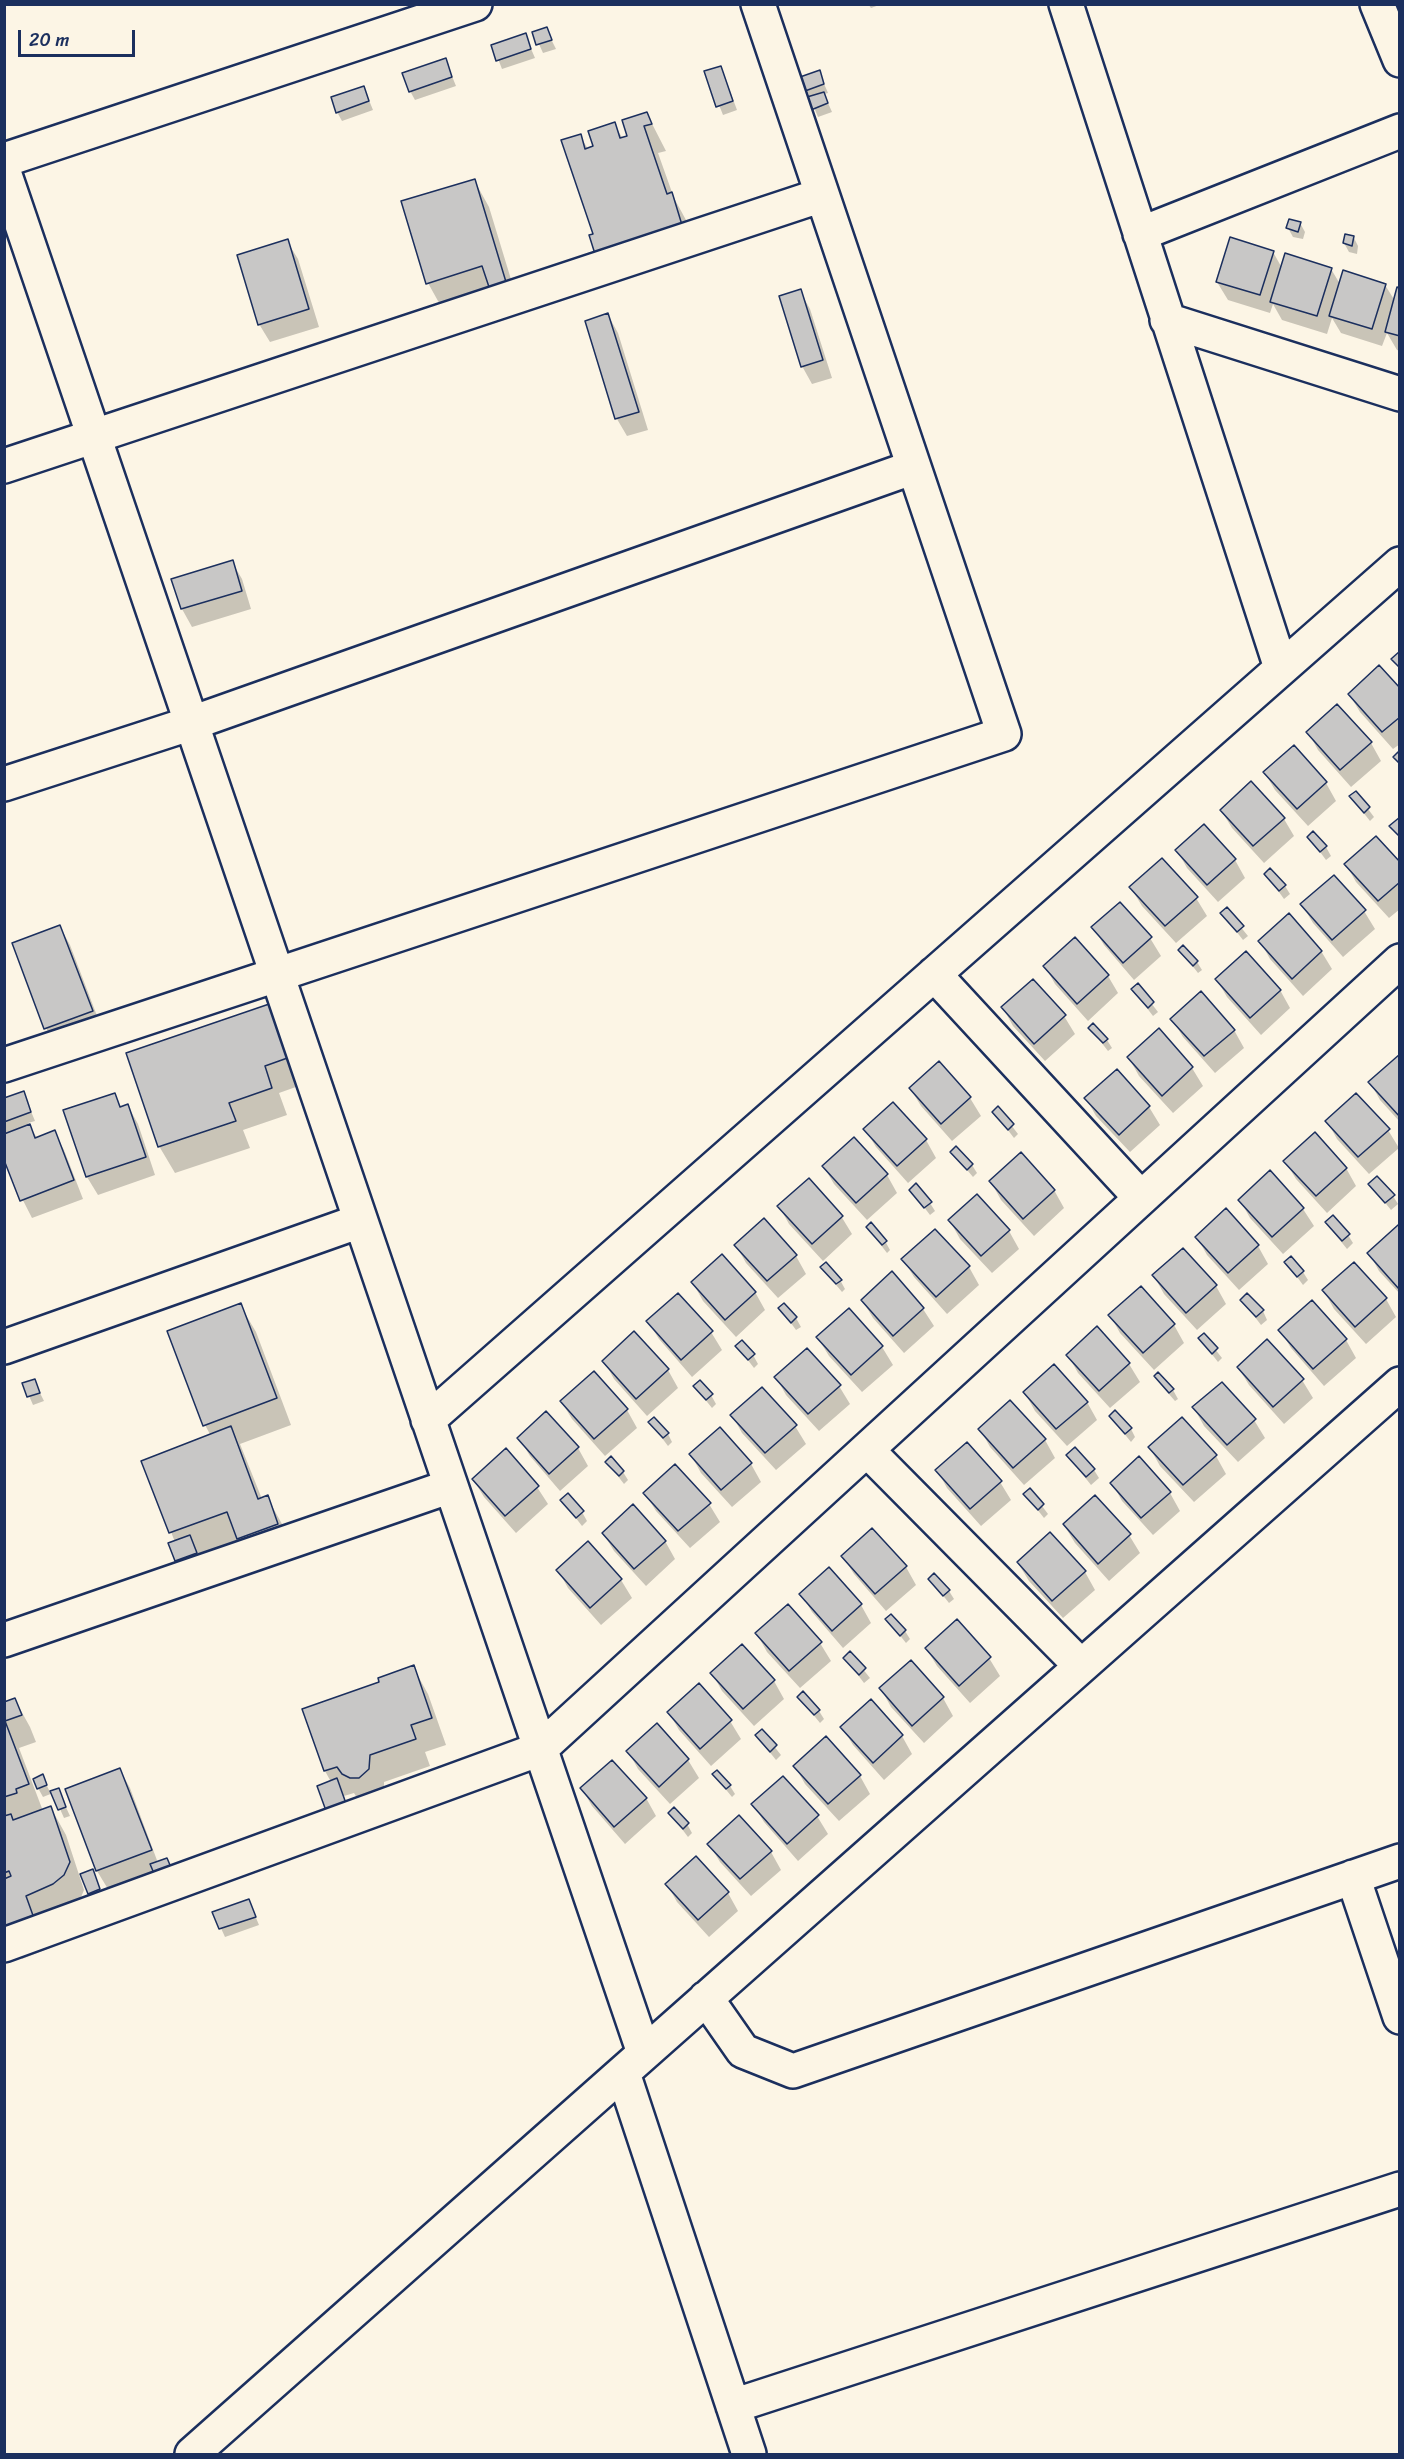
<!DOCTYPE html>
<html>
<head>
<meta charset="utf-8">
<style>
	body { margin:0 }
	#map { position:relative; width:1404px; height:2459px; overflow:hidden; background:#fcf5e5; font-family:Sriracha,sans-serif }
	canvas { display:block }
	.frame { position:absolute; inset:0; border:6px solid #1b2f5e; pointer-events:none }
	.scale { position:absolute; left:18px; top:30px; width:117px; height:27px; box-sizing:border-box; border:3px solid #1b2f5e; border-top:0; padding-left:8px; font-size:18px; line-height:21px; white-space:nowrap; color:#1b2f5e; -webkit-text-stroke:4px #fcf5e5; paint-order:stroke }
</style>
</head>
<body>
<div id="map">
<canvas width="1404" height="2459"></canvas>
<div class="frame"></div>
<div class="scale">20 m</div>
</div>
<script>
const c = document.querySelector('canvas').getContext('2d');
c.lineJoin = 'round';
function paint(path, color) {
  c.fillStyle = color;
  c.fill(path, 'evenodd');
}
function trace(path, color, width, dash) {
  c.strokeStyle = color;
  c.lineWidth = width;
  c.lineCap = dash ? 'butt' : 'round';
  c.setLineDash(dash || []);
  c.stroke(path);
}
const shadow = new Path2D(`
	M868 4H882L871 8Z
	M546 29 556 49 543 53 534 33Z
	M525 35 535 58 502 69 493 46Z
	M445 59 456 86 415 100 410 91Z
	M721 67 737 110 723 115 706 72Z
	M819 72 828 93 824 94 832 112 818 117 802 78Z
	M364 88 373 110 342 121 337 112Z
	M647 114 666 151 658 153 674 198 686 220 697 252 595 234 580 136 588 149 595 147 614 124 623 139 629 136Z
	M474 180 489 207 520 309 443 310 428 283Z
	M1300 223 1305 232 1303 239 1293 237 1288 228Z
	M1354 238 1358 246 1357 254 1349 252 1344 243Z
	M287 241 298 259 319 327 270 342 259 324Z
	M1273 252 1282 268 1331 269 1340 284 1385 285 1395 301 1400 290V351L1397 350 1387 333 1382 346 1341 333 1332 318 1327 334 1282 320 1273 304 1270 313 1228 300 1217 282Z
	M800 291 810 309 832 378 812 384 802 366Z
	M608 315 618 333 648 430 627 436 617 419 587 322Z
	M232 562 242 579 251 609 192 627 182 609 173 580Z
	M1400 690V744L1393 749 1360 712 1349 694Z
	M1308 732 1371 743 1381 761 1351 787 1318 750Z
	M1265 773 1326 783 1336 801 1308 826 1275 790Z
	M1356 793 1374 817 1370 821 1351 797Z
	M1221 810 1284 819 1294 836 1264 863 1232 828Z
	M1204 826 1235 860 1245 878 1218 902 1187 868 1177 850Z
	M1309 837 1326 847 1331 856 1326 860Z
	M1346 864H1400V909L1389 918 1356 882Z
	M1266 874 1285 886 1290 894 1284 899Z
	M1131 888 1196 898 1207 916 1176 943 1142 906Z
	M1302 905 1364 911 1375 929 1343 957 1313 923Z
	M1226 909 1248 936 1243 940 1222 913Z
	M60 927 70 945 102 1029 56 1046 46 1028Z
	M1093 927 1150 938 1161 956 1134 980 1104 945Z
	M1260 941 1321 951 1332 969 1303 996 1270 959Z
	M1180 950 1197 962 1202 970 1198 973Z
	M1045 966 1108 976 1118 993 1088 1021 1055 984Z
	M1217 980 1280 990 1290 1008 1261 1035 1227 997Z
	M1138 986 1158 1012 1153 1016 1133 990Z
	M274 1004 307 1083 279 1093 287 1115 243 1130 250 1148 175 1173 159 1146Z
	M1003 1008 1064 1016 1075 1034 1045 1061 1013 1026Z
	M1172 1019 1234 1030 1244 1048 1215 1073 1183 1037Z
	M1090 1028 1107 1040 1112 1048 1108 1051Z
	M1159 1031 1192 1068 1203 1086 1173 1113 1139 1076 1129 1058Z
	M1400 1056V1122L1380 1100 1370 1082Z
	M1116 1071 1149 1107 1160 1125 1130 1152 1096 1116 1086 1098Z
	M910 1088 970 1098 981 1116 952 1141 921 1106Z
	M23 1092 35 1121 28 1123 37 1138 54 1132 64 1150 83 1199 32 1218 4 1163V1099Z
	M114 1095 122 1108 128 1106 138 1124 155 1175 98 1195 87 1177 65 1111Z
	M998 1108 1018 1134 1014 1138 994 1112Z
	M1327 1121 1388 1130 1399 1148 1369 1174 1337 1139Z
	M865 1129 926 1140 936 1158 908 1183 876 1147Z
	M854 1139 887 1175 897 1193 867 1220 834 1184 824 1167Z
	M952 1152 972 1165 977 1173 973 1177Z
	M1285 1161 1346 1168 1356 1186 1327 1213 1296 1179Z
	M991 1182 1054 1190 1064 1208 1034 1236 1001 1200Z
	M1370 1184 1393 1196 1398 1204 1391 1210Z
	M911 1190 930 1203 935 1211 930 1215Z
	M1240 1200 1303 1209 1314 1226 1283 1254 1250 1218Z
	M779 1206 841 1216 852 1234 823 1261 789 1224Z
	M950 1221 1009 1231 1019 1249 992 1273 960 1239Z
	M1326 1223 1348 1235 1353 1243 1347 1249Z
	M867 1227 885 1241 890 1250 887 1253Z
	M1400 1229V1294L1379 1271 1369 1253Z
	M935 1231 969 1267 979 1285 947 1314 914 1277 903 1259Z
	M1197 1237 1258 1246 1268 1264 1239 1290 1207 1255Z
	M736 1245 796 1256 806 1274 778 1298 746 1263Z
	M1183 1250 1216 1286 1226 1304 1197 1330 1164 1294 1154 1276Z
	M1286 1262 1303 1272 1308 1280 1303 1285Z
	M822 1268 840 1280 845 1289 842 1292Z
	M693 1283 755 1292 765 1310 736 1337 703 1301Z
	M1324 1291 1386 1299 1396 1317 1366 1344 1334 1309Z
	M862 1300 923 1309 934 1326 904 1353 873 1318Z
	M1242 1300 1263 1311 1267 1320 1261 1325Z
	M240 1305 256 1332 291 1425 240 1444 262 1499 267 1497 282 1524 292 1551 254 1565 239 1540 198 1555 200 1562 181 1569 170 1543 175 1542 143 1462 211 1436 205 1425Z
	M780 1308 796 1318 801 1327 796 1330Z
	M849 1310 882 1347 893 1365 862 1392 829 1356 818 1338Z
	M1110 1315 1174 1325 1184 1343 1154 1370 1120 1333Z
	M648 1322 711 1332 722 1350 692 1377 659 1339Z
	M1097 1328 1129 1364 1140 1382 1110 1408 1078 1373 1068 1355Z
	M1280 1330 1346 1340 1356 1358 1324 1386 1291 1348Z
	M1204 1335 1222 1358 1218 1362 1200 1339Z
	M737 1346 753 1355 758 1364 754 1368Z
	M604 1361 668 1370 678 1388 647 1416 614 1379Z
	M1238 1367 1302 1380 1313 1398 1284 1424 1249 1385Z
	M1158 1374 1173 1390 1178 1399 1175 1401 1161 1385 1156 1376Z
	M776 1377 839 1386 850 1404 819 1431 786 1395Z
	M34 1381 44 1401 33 1405 24 1384Z
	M695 1387 711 1395 716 1404 712 1408Z
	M1025 1393 1087 1402 1097 1420 1067 1446 1035 1411Z
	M561 1401 627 1410 637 1428 605 1456 572 1419Z
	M1010 1403 1045 1440 1055 1458 1024 1485 990 1447 980 1429Z
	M1194 1408 1254 1420 1265 1438 1238 1462 1204 1426Z
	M732 1415 795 1426 806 1444 776 1470 742 1433Z
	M1110 1416 1131 1429 1135 1437 1131 1442Z
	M650 1422 668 1434 672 1442 668 1446Z
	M519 1438 578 1448 588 1466 560 1491 530 1456Z
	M1150 1448 1216 1456 1226 1474 1194 1502 1160 1466Z
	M691 1455 751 1464 761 1482 732 1507 701 1473Z
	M1068 1456 1094 1470 1099 1478 1091 1485Z
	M607 1462 623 1472 628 1480 624 1484Z
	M937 1470 1000 1482 1011 1500 981 1526 947 1488Z
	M473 1479 537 1487 548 1504 516 1533 484 1497Z
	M1112 1483 1170 1493 1180 1511 1153 1535 1122 1501Z
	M1030 1490 1048 1514 1044 1518 1025 1494Z
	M645 1493 709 1504 720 1522 690 1548 656 1511Z
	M562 1500 582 1512 587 1521 582 1526Z
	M1064 1525 1129 1535 1140 1553 1109 1581 1075 1543Z
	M603 1533 665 1541 675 1559 646 1586 614 1551Z
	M588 1543 621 1580 632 1598 601 1625 568 1588 558 1570Z
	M843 1557 906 1567 916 1585 886 1611 854 1574Z
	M1018 1563 1085 1572 1095 1590 1063 1618 1029 1581Z
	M829 1570 861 1605 871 1623 843 1648 812 1612 801 1594Z
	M930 1579 949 1591 954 1599 949 1603Z
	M887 1619 905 1631 910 1639 906 1643Z
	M757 1634 820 1643 831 1661 800 1688 767 1652Z
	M742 1646 774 1681 784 1699 754 1726 722 1691 712 1673Z
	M926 1648 989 1658 1000 1676 970 1703 937 1666Z
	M850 1653 870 1678 864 1683 845 1658Z
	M413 1667 428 1694 446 1745 425 1752 430 1766 384 1782V1796L359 1801 354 1793 344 1796 352 1820 325 1771 304 1710 381 1683Z
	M881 1689 943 1698 953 1716 924 1743 891 1707Z
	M799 1697 819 1711 824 1719 820 1723Z
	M15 1700 30 1727 36 1742 19 1748 43 1811 51 1808 66 1835 84 1890 79 1902 40 1923 50 1948 22 1959 4 1928V1704Z
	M669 1713 730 1721 741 1739 711 1766 679 1730Z
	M656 1725 688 1760 699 1778 670 1804 638 1769 628 1751Z
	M842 1727 902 1736 912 1754 884 1780 853 1745Z
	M762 1731 781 1755 776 1760 756 1735Z
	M826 1738 860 1776 870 1794 839 1821 805 1784 795 1766Z
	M120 1770 130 1788 158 1863 155 1871 108 1889 97 1871 67 1790Z
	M714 1775 730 1786 735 1794 732 1797Z
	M42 1776 50 1792 58 1790 70 1816 64 1818 53 1793 43 1797 38 1788Z
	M582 1789 646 1798 656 1816 625 1844 592 1806Z
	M753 1804 817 1816 828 1834 798 1861 764 1822Z
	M670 1813 687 1824 692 1833 688 1837Z
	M739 1817 771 1852 781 1870 751 1896 720 1862 709 1844Z
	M696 1858 728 1893 738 1911 709 1937 677 1902 667 1884Z
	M92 1871 104 1898 94 1901 89 1893Z
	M249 1901 259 1925 225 1937 214 1913Z`);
const building = new Path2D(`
	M547 27 552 40 536 45 532 32Z
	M526 33 531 49 496 61 491 45Z
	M446 58 452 77 409 92 402 73Z
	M721 66 733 101 716 107 704 71Z
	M820 70 824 84 805 91 800 77Z
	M364 86 369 101 336 113 331 97Z
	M824 92 828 103 811 110 807 97Z
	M647 112 652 124 644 126 667 194 672 192 682 225 595 254 589 235 593 234 561 140 581 134 585 149 593 146 588 131 615 122 620 138 627 136 622 120Z
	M475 179 506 282 489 287 482 266 426 284 401 201Z
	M1289 219 1301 222 1298 232 1286 228Z
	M1345 234 1354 236 1352 246 1343 243Z
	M1230 237 1274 251 1260 295 1216 282Z
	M288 239 309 309 258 325 237 255Z
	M1285 253 1332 268 1317 316 1270 302Z
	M1343 270 1386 284 1372 329 1329 316Z
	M1397 287 1400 288V336L1385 332Z
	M801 289 823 360 801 367 779 296Z
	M608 313 639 412 615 419 585 321Z
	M233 560 242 591 181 609 171 579Z
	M1400 651V668L1391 659Z
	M1379 665 1400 688V717L1382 732 1348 694Z
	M1337 704 1372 742 1340 770 1306 732Z
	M1294 745 1327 782 1297 809 1263 772Z
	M1398 752 1400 754V764L1393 757Z
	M1251 781 1285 818 1253 846 1220 810Z
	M1356 791 1370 807 1364 813 1349 796Z
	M1400 817V837L1389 826Z
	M1204 824 1236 859 1207 885 1175 850Z
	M1313 831 1327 846 1320 852 1307 837Z
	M1376 836 1400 862V882L1378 901 1344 864Z
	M1162 858 1198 897 1165 926 1129 887Z
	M1270 868 1286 885 1279 891 1264 874Z
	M1334 875 1366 910 1332 940 1300 904Z
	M1120 902 1152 937 1123 963 1091 927Z
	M1227 907 1244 926 1237 932 1220 913Z
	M1289 913 1322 951 1292 979 1258 941Z
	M60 925 93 1011 44 1029 12 943Z
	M1075 937 1109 975 1077 1004 1043 966Z
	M1183 945 1198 961 1193 966 1178 950Z
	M1246 951 1281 990 1250 1018 1215 979Z
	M1033 979 1066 1015 1034 1044 1001 1007Z
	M1138 983 1154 1002 1148 1008 1131 989Z
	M1201 991 1235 1030 1204 1056 1170 1019Z
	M275 1002 293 1056 265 1066 272 1088 229 1103 236 1121 158 1147 126 1053Z
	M1093 1023 1108 1039 1103 1043 1088 1028Z
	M1159 1028 1193 1067 1162 1096 1127 1057Z
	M1400 1054V1117L1368 1082Z
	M939 1061 971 1097 941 1124 909 1088Z
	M1117 1069 1150 1106 1119 1135 1084 1098Z
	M24 1091 31 1112 4 1122V1098Z
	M115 1093 120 1107 128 1104 146 1157 86 1177 63 1110Z
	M1356 1093 1390 1129 1358 1157 1325 1121Z
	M893 1102 927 1139 897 1166 863 1129Z
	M998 1106 1014 1124 1008 1130 992 1112Z
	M30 1124 35 1138 55 1130 74 1180 20 1201 4 1160V1134Z
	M1315 1132 1347 1168 1316 1196 1283 1161Z
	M854 1137 888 1174 856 1203 822 1166Z
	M956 1146 973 1164 967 1170 950 1152Z
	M1021 1152 1055 1190 1023 1219 989 1181Z
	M1270 1170 1304 1208 1272 1237 1238 1200Z
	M1377 1176 1395 1195 1385 1203 1368 1184Z
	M809 1178 843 1216 812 1244 777 1206Z
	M916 1183 932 1202 924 1208 909 1190Z
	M977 1194 1010 1230 981 1256 948 1220Z
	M1226 1208 1259 1245 1228 1273 1195 1237Z
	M1333 1215 1350 1234 1342 1241 1325 1222Z
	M764 1218 797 1255 767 1281 734 1245Z
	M871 1222 887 1241 882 1245 866 1227Z
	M1398 1225 1400 1227 1399 1289 1367 1253Z
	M935 1229 970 1266 936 1297 901 1259Z
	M1183 1248 1217 1285 1186 1313 1152 1275Z
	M722 1254 756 1292 725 1320 691 1282Z
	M1291 1256 1304 1271 1297 1277 1284 1262Z
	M826 1262 842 1280 836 1284 820 1267Z
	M1354 1262 1387 1298 1355 1327 1322 1290Z
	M892 1271 924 1308 893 1336 861 1300Z
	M1141 1286 1175 1324 1143 1353 1108 1315Z
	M678 1293 713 1331 681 1360 646 1321Z
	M1247 1293 1264 1310 1256 1317 1240 1300Z
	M1312 1300 1347 1339 1313 1369 1278 1330Z
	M241 1303 277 1398 203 1426 167 1331Z
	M784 1303 797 1317 791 1323 778 1308Z
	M849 1308 883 1346 851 1375 816 1337Z
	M1097 1326 1130 1363 1099 1391 1066 1355Z
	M634 1331 669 1369 636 1399 602 1361Z
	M1204 1333 1218 1348 1212 1354 1198 1338Z
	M1267 1339 1304 1379 1273 1407 1237 1367Z
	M742 1340 755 1354 748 1360 735 1346Z
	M807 1348 841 1385 808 1414 774 1377Z
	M1054 1364 1088 1402 1056 1429 1023 1392Z
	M594 1371 628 1409 594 1439 560 1401Z
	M1158 1372 1174 1389 1169 1393 1154 1376Z
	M35 1379 40 1393 27 1397 22 1383Z
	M700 1380 713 1394 706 1400 693 1386Z
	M1222 1382 1256 1419 1227 1445 1192 1407Z
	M762 1387 797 1425 765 1453 730 1415Z
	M1010 1400 1046 1439 1013 1468 978 1429Z
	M1115 1410 1132 1428 1125 1434 1109 1416Z
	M546 1411 579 1447 549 1474 517 1438Z
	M654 1417 669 1433 663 1438 648 1422Z
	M1182 1417 1217 1455 1183 1485 1148 1447Z
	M231 1426 258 1499 268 1495 278 1524 237 1539 227 1512 169 1533 141 1461Z
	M720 1427 752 1463 721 1490 689 1454Z
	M967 1442 1002 1481 970 1509 935 1470Z
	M1075 1447 1095 1469 1086 1477 1066 1455Z
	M506 1448 539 1486 505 1516 472 1479Z
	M611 1456 624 1471 619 1476 605 1462Z
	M1139 1456 1171 1492 1141 1518 1110 1483Z
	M675 1464 711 1503 678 1531 643 1493Z
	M1030 1488 1044 1504 1038 1510 1023 1494Z
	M568 1493 584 1511 576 1518 560 1500Z
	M1095 1495 1131 1534 1098 1564 1063 1524Z
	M633 1504 666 1541 634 1569 602 1533Z
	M872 1528 907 1566 875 1594 841 1556Z
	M1050 1532 1086 1571 1052 1601 1017 1562Z
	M190 1535 197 1553 175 1561 168 1543Z
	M588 1541 622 1579 590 1608 556 1570Z
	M829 1567 862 1604 832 1631 799 1594Z
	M934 1573 950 1590 943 1596 928 1579Z
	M788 1604 822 1642 789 1671 755 1633Z
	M891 1614 906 1630 900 1636 885 1619Z
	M957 1619 991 1657 959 1686 925 1648Z
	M742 1644 775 1680 743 1709 710 1673Z
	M850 1651 866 1668 859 1675 843 1658Z
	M911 1660 944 1697 912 1726 879 1688Z
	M414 1665 432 1718 411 1725 416 1739 370 1755 369 1769 359 1778H350L342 1774 337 1767 324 1771 302 1709 379 1682 378 1678Z
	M699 1683 732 1720 700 1749 667 1712Z
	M803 1691 820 1710 814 1715 797 1697Z
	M15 1698 22 1715 5 1721 29 1784 16 1789 17 1793 4 1797V1702Z
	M871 1699 903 1735 873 1763 840 1727Z
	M657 1723 689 1759 659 1787 626 1751Z
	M762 1729 777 1745 770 1752 755 1735Z
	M826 1736 861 1775 828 1804 793 1766Z
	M612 1760 647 1798 614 1827 580 1788Z
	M120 1768 152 1850 96 1871 65 1789Z
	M717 1770 731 1785 726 1789 712 1774Z
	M43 1774 47 1785 37 1789 33 1779Z
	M783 1776 819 1815 787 1844 751 1804Z
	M337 1778 349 1812 329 1819 317 1786Z
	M59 1788 66 1807 58 1810 50 1791Z
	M51 1806 70 1862 64 1875 53 1884 26 1896 35 1921 4 1932V1879L11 1876 9 1871 4 1873V1816L11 1814 13 1820Z
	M674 1807 689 1823 683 1829 668 1813Z
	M739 1815 772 1851 740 1879 707 1844Z
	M696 1856 729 1892 698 1920 665 1884Z
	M167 1858 173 1872 156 1878 150 1864Z
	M93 1869 100 1889 88 1894 80 1874Z
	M249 1899 256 1917 219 1929 212 1912Z`);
const minor = new Path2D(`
	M1066 4 1281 668
	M1377 4 1400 60
	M4 160 475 4
	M4 172 644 2053
	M1140 234 1400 131
	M1167 320 1400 394
	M4 466 822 195
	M4 784 192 723 914 467
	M934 974 1141 1198
	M4 1065 1004 734 758 4
	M4 1347 360 1221
	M428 1420 1400 564
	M867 1450 1081 1666
	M4 1640 451 1486
	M1353 1877 1400 2017
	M4 1945 540 1749 1400 961
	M706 1998 743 2051 793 2071 1400 1861
	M623 2073 749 2454
	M733 2406 1400 2189
	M192 2454 1400 1384`);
paint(shadow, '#0003');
paint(building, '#c8c7c6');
trace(building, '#1b2f5e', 1.5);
trace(minor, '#1b2f5e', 38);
trace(minor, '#fcf5e5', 33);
</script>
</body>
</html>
